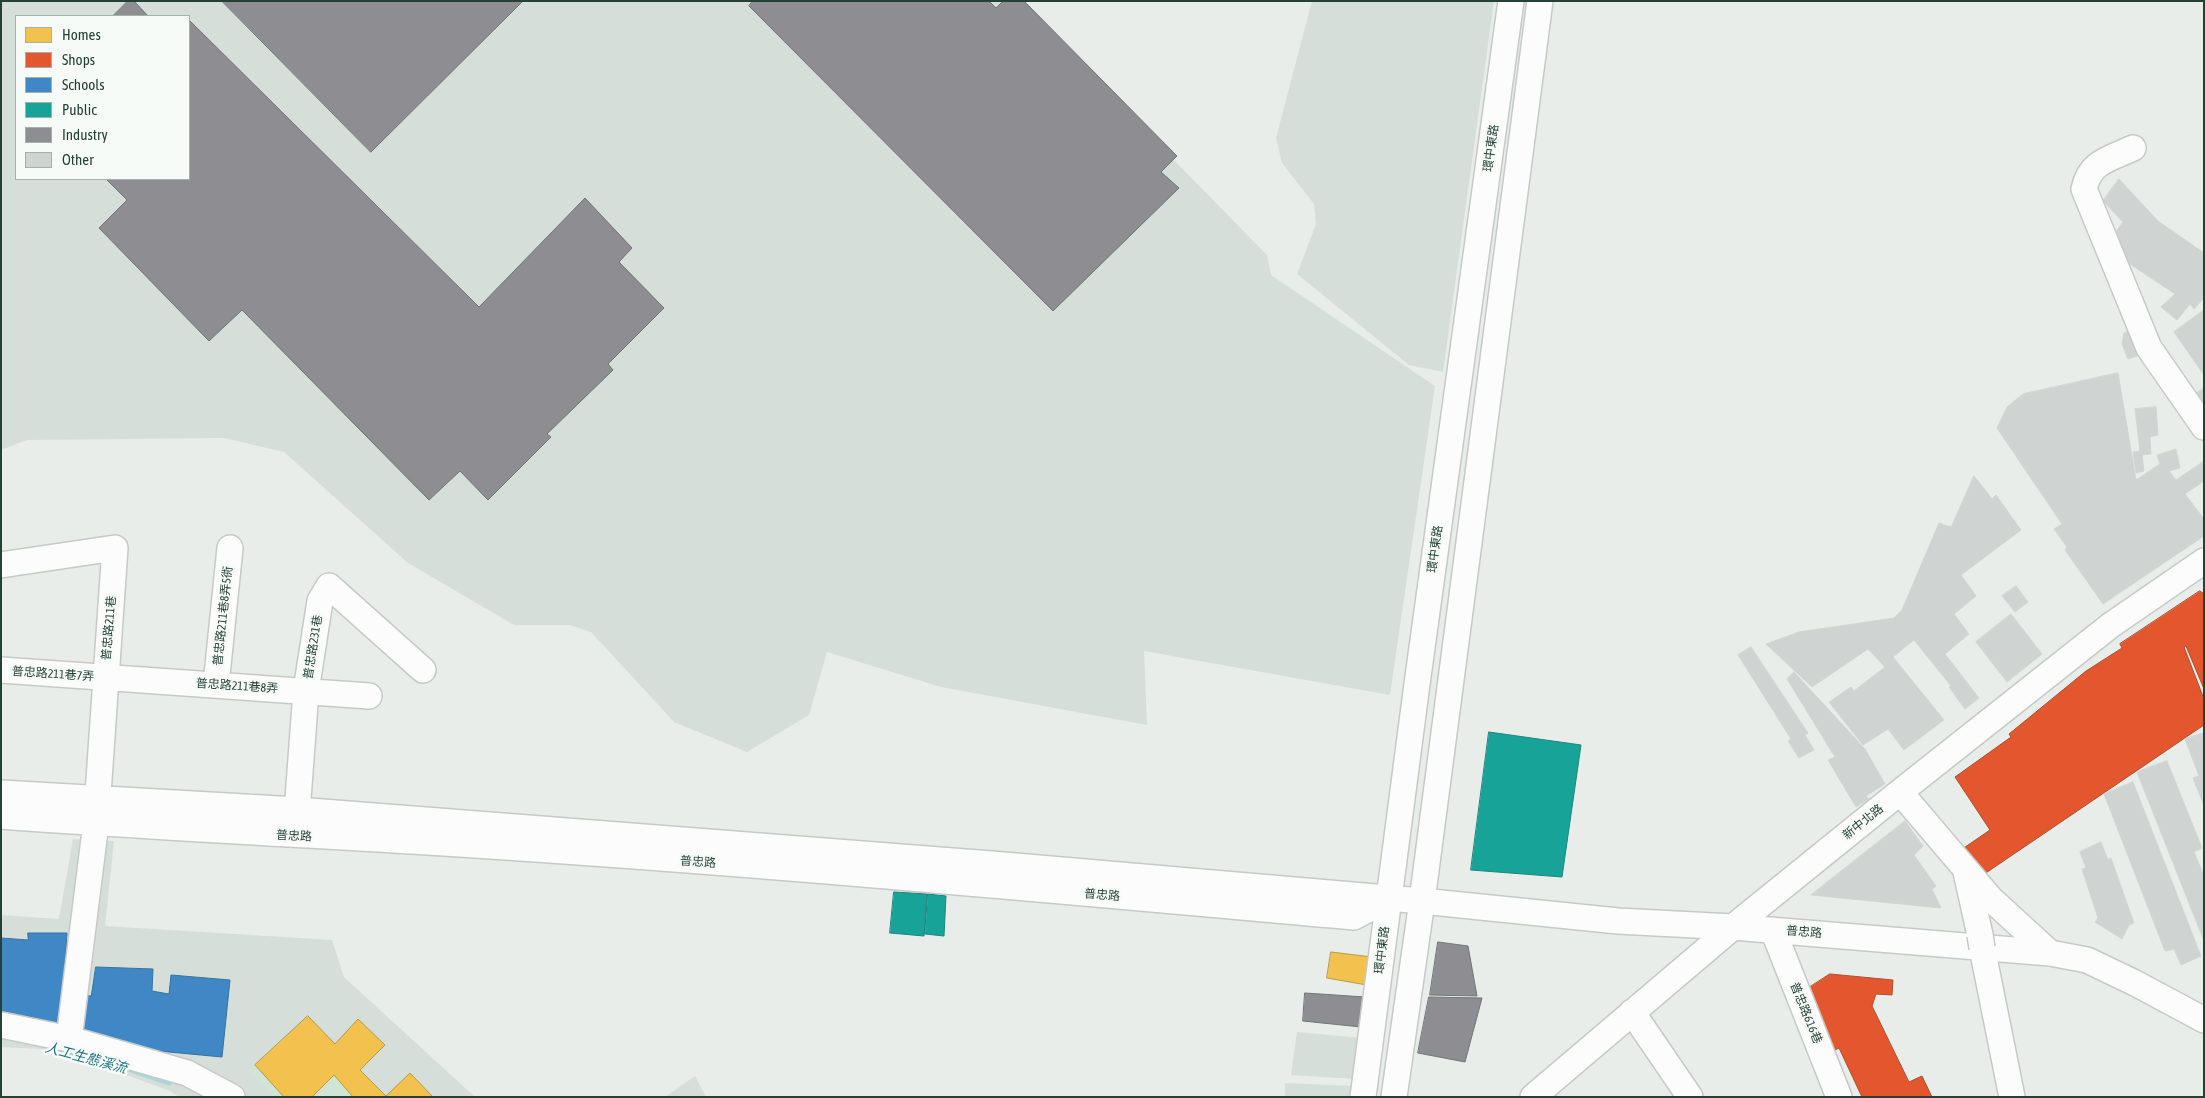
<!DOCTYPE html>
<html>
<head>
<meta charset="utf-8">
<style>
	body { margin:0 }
	#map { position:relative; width:2205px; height:1098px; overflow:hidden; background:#e8edea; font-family:"Asap Condensed",sans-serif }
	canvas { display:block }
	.frame { position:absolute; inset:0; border:2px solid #244138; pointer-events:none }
	.legend { position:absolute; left:15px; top:15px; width:175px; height:165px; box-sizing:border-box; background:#f7fbf8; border:1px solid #a3b1ab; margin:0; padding:6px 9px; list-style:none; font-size:15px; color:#244138 }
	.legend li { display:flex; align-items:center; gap:10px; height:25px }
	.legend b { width:25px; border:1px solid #a3b1ab }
</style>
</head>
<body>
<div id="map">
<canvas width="2205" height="1098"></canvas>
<div class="frame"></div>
<ul class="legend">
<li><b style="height:14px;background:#f2c14e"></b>Homes</li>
<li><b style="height:14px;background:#e4572e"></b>Shops</li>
<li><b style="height:14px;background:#3f88c5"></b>Schools</li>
<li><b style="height:14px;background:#17a398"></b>Public</li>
<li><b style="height:14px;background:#8d8d92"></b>Industry</li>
<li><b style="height:14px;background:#cfd4d2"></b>Other</li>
</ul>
</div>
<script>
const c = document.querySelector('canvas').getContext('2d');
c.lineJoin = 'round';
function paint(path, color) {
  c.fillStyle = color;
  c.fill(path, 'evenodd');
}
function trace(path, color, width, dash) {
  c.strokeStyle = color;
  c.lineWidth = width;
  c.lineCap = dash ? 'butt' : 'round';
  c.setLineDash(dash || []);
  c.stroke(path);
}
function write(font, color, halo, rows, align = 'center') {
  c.font = font + ' "Asap Condensed","Noto Sans TC",sans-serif';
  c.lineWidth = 5;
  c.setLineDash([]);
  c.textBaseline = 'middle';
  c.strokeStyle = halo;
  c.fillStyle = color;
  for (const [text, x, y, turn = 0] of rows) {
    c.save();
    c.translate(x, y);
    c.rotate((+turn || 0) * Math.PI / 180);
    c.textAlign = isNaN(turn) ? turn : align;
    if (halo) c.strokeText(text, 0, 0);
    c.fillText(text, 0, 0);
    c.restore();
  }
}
const built = new Path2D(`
	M1 1H1018L1267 255 1271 275 1435 386 1390 695 1144 651 1147 725 941 687 827 652 809 715 747 752 674 722 591 632 570 625H514L408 563 284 452 224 438 27 440 1 450ZM16 16H189V179H16Z
	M1312 1H1494L1443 372 1409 365 1297 274 1316 224 1314 204 1282 163 1276 138Z
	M73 839 114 841 105 926 332 940 344 977 475 1097H179L170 1091 59 1050 1 1047V915L59 919Z
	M1297 1032 1361 1038 1356 1079 1291 1075Z
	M695 1076 706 1097H665Z
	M1285 1083 1354 1086 1353 1097H1285Z`);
const green = new Path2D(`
	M255 1065 284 1097H274L250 1070Z
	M334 1075 353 1097H312Z`);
const homes = new Path2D(`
	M1331 952 1372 957 1367 985 1327 978Z
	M308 1016 335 1044 358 1019 385 1045 360 1070 386 1096 410 1073 433 1097H353L334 1075 312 1097H284L255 1065Z`);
const shops = new Path2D(`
	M2200 591 2204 594V689L2186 646 2184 647 2204 699V725L1974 881 1955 854 1990 830 1955 777 2011 737 2009 734 2086 671 2122 648 2120 644Z
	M1830 974 1893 980 1892 995 1876 994 1872 1006 1909 1082 1922 1076 1932 1097H1862L1839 1048 1835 1050 1807 989Z`);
const schools = new Path2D(`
	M28 933H67L61 1025 1 1021V938L28 940Z
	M96 967 153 969 152 991 169 994 171 975 230 980 222 1057 84 1044 82 995 91 996Z`);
const public = new Path2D(`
	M1489 732 1581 745 1562 877 1471 870Z
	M894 892 927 894 924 936 890 933Z
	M928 894 946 896 944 936 925 934Z`);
const industry = new Path2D(`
	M128 1H134L148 16H113Z
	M222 1H523L371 152Z
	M753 1H989L996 8 1003 1H1024L1177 156 1161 172 1179 188 1053 311 749 6Z
	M189 20 479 307 585 198 632 248 619 262 664 308 608 364 613 370 547 434 551 437 488 500 460 471 429 500 242 310 209 341 99 228 127 200 106 179H189Z
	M1438 942 1468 946 1477 996 1430 995Z
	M1305 993 1365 997 1361 1027 1303 1021Z
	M1429 997 1482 998 1465 1062 1418 1053Z`);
const stream = new Path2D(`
	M59 1049 106 1062
	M126 1068 169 1083`);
const building = new Path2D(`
	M2119 179 2158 221 2204 253V298L2194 309 2190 304 2177 320 2161 307 2175 294 2130 264 2109 241 2123 222 2103 201Z
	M2204 310V375L2174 332Z
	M2134 330 2143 354 2128 359 2122 344 2124 333Z
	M2118 373 2136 480 2160 464 2157 455 2176 449 2180 468 2169 471 2176 480 2204 461V481L2185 494 2204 519V536L2103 604 2065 550 2067 547 2054 529 2062 524 1997 428 2007 407 2023 394Z
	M2204 388V414L2192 396Z
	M2156 407 2158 435 2150 437 2151 454 2142 455 2144 471 2136 473 2133 452 2140 451 2135 409Z
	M1974 476 1992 499 1996 495 2021 530 1961 575 1976 596 1954 614 1969 634 1945 654 1979 698 1965 709 1949 687 1951 686 1914 640 1893 657 1944 720 1904 750 1888 729 1863 745 1829 702 1851 687 1854 691 1885 667 1868 649 1812 687 1766 644 1799 632 1894 618 1902 610 1939 523 1951 527Z
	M2016 586 2028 602 2015 612 2002 596Z
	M2011 614 2042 654 2007 682 1976 642Z
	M1751 647 1808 733 1805 735 1814 750 1799 758 1788 741 1791 739 1738 655Z
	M1794 672 1865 749 1885 784 1866 796 1869 799 1856 807 1828 760 1835 757 1787 679Z
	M2204 733V806L2193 778 2199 776 2185 739Z
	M2167 761 2202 848 2194 852 2204 876V941L2137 772Z
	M2133 782 2201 956 2181 965 2174 949 2165 951 2104 794Z
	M1905 821 1923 846 1914 855 1936 886 1932 889 1941 908 1811 895Z
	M2101 842 2108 860 2111 858 2134 923 2129 925 2122 939 2095 922 2098 918 2082 869 2086 868 2080 852Z`);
const minor = new Path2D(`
	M2133 148C2110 159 2090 161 2084 189L2149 348 2204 427
	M1 565 115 548 96 823 69 1039 187 1073 232 1097
	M1 670 369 696
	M216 685 230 548
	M1900 792 1991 899 2050 953
	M1 793 297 810 1004 865 1422 901 1618 921 1733 927 2050 953 2087 960 2135 983 2204 1020
	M1 816C149 827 296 834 444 843 747 862 1051 890 1354 917L1389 898
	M296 826 306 691 320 601 329 586 423 670
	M1966 872 1980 935
	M1773 930 1839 1097
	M1982 948 2012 1097
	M1632 1012 1690 1097
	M1 1025 69 1039
	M1363 1097 1417 684 1511 1
	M1394 1097 1422 901 1540 1
	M1533 1097 1733 927 1900 792 2111 625 2204 561`);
const minorBridge = new Path2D(`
	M1980 935 1982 948`);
const streetNames = [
	["環中東路",1491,148,-82],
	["環中東路",1435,549,-82],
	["普忠路211巷8弄5衖",223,616,-84],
	["普忠路211巷",109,628,-85],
	["普忠路231巷",313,647,-81],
	["普忠路211巷7弄",53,674,4],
	["普忠路211巷8弄",237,686,4],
	["新中北路",1863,822,-39],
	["普忠路",294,836,3],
	["普忠路",698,862,4],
	["普忠路",1102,895,5],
	["普忠路",1804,932,5],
	["環中東路",1382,950,-83],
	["普忠路616巷",1806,1013,68]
];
const waterNames = [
	["人工生態溪流",86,1058,15]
];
paint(built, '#d6deda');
paint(green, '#d1e5d6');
paint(homes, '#f2c14e');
trace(homes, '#b49b47', 1);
paint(shops, '#e4572e');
trace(shops, '#aa5031', 1);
paint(schools, '#3f88c5');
trace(schools, '#37739b', 1);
paint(public, '#17a398');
trace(public, '#1b867b', 1);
paint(industry, '#8d8d92');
trace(industry, '#6e7677', 1);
trace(stream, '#a9d6da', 5.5);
paint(building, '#cfd4d2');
trace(building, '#d0d6d3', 1);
trace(minor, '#c5cac7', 28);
trace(minor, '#fcfcfc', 25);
trace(minorBridge, '#c5cac7', 28, []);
trace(minorBridge, '#fcfcfc', 25);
write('12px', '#244138', '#f7fbf8', streetNames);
write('italic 14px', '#1d727e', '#f7fbf8', waterNames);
</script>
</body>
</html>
